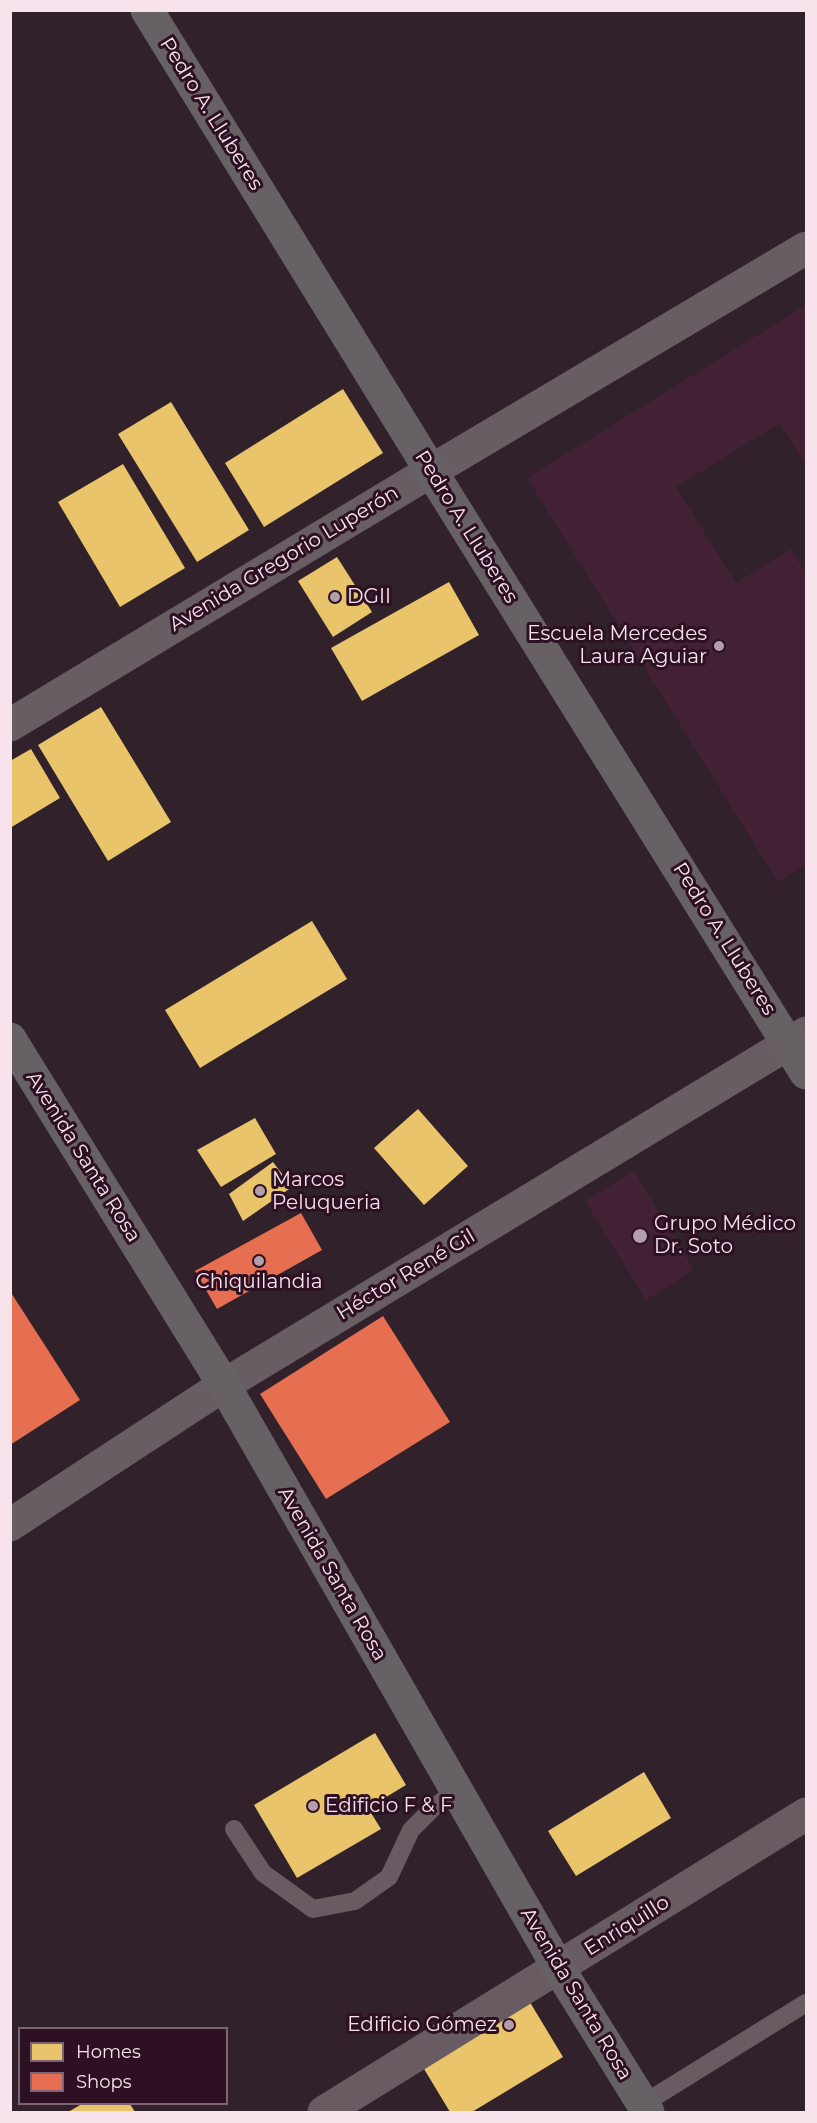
<!DOCTYPE html>
<html>
<head>
<meta charset="utf-8">
<style>
	body { margin:0 }
	#map { position:relative; width:817px; height:2123px; overflow:hidden; background:#31212b; font-family:Montserrat,sans-serif }
	canvas { display:block }
	.frame { position:absolute; inset:0; border:12px solid #f8e3ed; pointer-events:none }
	.legend { position:absolute; left:18px; top:2027px; width:210px; height:78px; box-sizing:border-box; background:#2d1122; border:2px solid #7e6573; margin:0; padding:8px 10px; list-style:none; font-size:18px; color:#f8e3ed }
	.legend li { display:flex; align-items:center; gap:12px; height:30px }
	.legend b { width:30px; border:2px solid #7e6573 }
</style>
</head>
<body>
<div id="map">
<canvas width="817" height="2123"></canvas>
<div class="frame"></div>
<ul class="legend">
<li><b style="height:16px;background:#e9c46a"></b>Homes</li>
<li><b style="height:16px;background:#e76f51"></b>Shops</li>
</ul>
</div>
<script>
const c = document.querySelector('canvas').getContext('2d');
c.lineJoin = 'round';
function paint(path, color) {
  c.fillStyle = color;
  c.fill(path, 'evenodd');
}
function trace(path, color, width, dash) {
  c.strokeStyle = color;
  c.lineWidth = width;
  c.lineCap = dash ? 'butt' : 'round';
  c.setLineDash(dash || []);
  c.stroke(path);
}
function write(font, color, halo, rows, align = 'center') {
  c.font = font + ' Montserrat,sans-serif';
  c.lineWidth = 6;
  c.setLineDash([]);
  c.textBaseline = 'middle';
  c.strokeStyle = halo;
  c.fillStyle = color;
  for (const [text, x, y, turn = 0] of rows) {
    c.save();
    c.translate(x, y);
    c.rotate((+turn || 0) * Math.PI / 180);
    c.textAlign = isNaN(turn) ? turn : align;
    if (halo) c.strokeText(text, 0, 0);
    c.fillText(text, 0, 0);
    c.restore();
  }
}
const built = new Path2D(`
	M806 305V465L780 423 676 487 736 583 791 549 806 574V864L778 882 527 478Z
	M634 1171 694 1270 646 1300 585 1201Z`);
const homes = new Path2D(`
	M343 389 383 453 264 527 225 463Z
	M171 402 249 530 197 562 118 434Z
	M123 464 185 568 120 607 58 502Z
	M337 557 372 612 333 637 298 581Z
	M449 582 479 635 362 701 331 648Z
	M101 707 171 822 108 861 38 745Z
	M31 749 60 798 10 828V761Z
	M312 921 347 979 200 1068 165 1010Z
	M418 1109 468 1166 424 1205 374 1148Z
	M255 1118 276 1154 221 1187 197 1150Z
	M273 1162 292 1187 243 1221 229 1194Z
	M375 1733 406 1785 368 1808 381 1829 297 1878 254 1805Z
	M644 1772 671 1818 576 1876 548 1831Z
	M525 1994 563 2057 472 2112H450L418 2059Z
	M82 2104H130L135 2112H68Z`);
const shops = new Path2D(`
	M301 1213 322 1250 217 1309 195 1271Z
	M10 1291 80 1400 10 1445Z
	M383 1316 450 1422 326 1499 260 1394Z`);
const lane = new Path2D(`
	M234 1829 263 1873 313 1909 355 1901 389 1877 411 1830 434 1807 457 1791
	M643 2104 806 2003`);
const street = new Path2D(`
	M324 2112 806 1814`);
const secondary = new Path2D(`
	M10 725 431 471 806 248
	M10 1525 224 1385 806 1033`);
const primary = new Path2D(`
	M147 10 431 471 806 1073
	M10 1039 224 1385 559 1969 648 2112`);
const markers = [
	[335,597,6,"#b29fa9"],
	[719,646,6,"#b29fa9"],
	[260,1191,6,"#b29fa9"],
	[640,1236,8,"#b29fa9"],
	[259,1261,6,"#b29fa9"],
	[313,1806,6,"#b29fa9"],
	[509,2025,6,"#b29fa9"]
];
const streetNames = [
	["Pedro A. Lluberes",211,114,58],
	["Pedro A. Lluberes",466,527,58],
	["Avenida Gregorio Luperón",284,559,-31],
	["Pedro A. Lluberes",724,939,58],
	["Avenida Santa Rosa",83,1157,58],
	["Héctor René Gil",406,1275,-31],
	["Avenida Santa Rosa",332,1574,60],
	["Enriquillo",627,1926,-32],
	["Avenida Santa Rosa",576,1994,59]
];
const poiNames = [
	["DGII",347,597],
	["Escuela Mercedes",707,634,"right"],
	["Laura Aguiar",707,657,"right"],
	["Marcos",272,1180],
	["Peluqueria",272,1203],
	["Grupo Médico",654,1224],
	["Dr. Soto",654,1247],
	["Chiquilandia",259,1282,"center"],
	["Edificio F & F",325,1806],
	["Edificio Gómez",497,2025,"right"]
];
paint(built, '#422135');
paint(homes, '#e9c46a');
paint(shops, '#e76f51');
trace(lane, '#685c62', 18);
trace(street, '#685c62', 33);
trace(secondary, '#675d63', 33);
trace(primary, '#676165', 33);
for (const [x, y, r, color] of markers) {
  const dot = new Path2D();
  dot.arc(x, y, r, 0, 2 * Math.PI);
  c.fillStyle = color;
  c.fill(dot);
  trace(dot, '#2d1122', 2);
}
write('20px', '#f8e3ed', '#2d1122', streetNames);
write('20px', '#f8e3ed', '#2d1122', poiNames, 'left');
</script>
</body>
</html>
